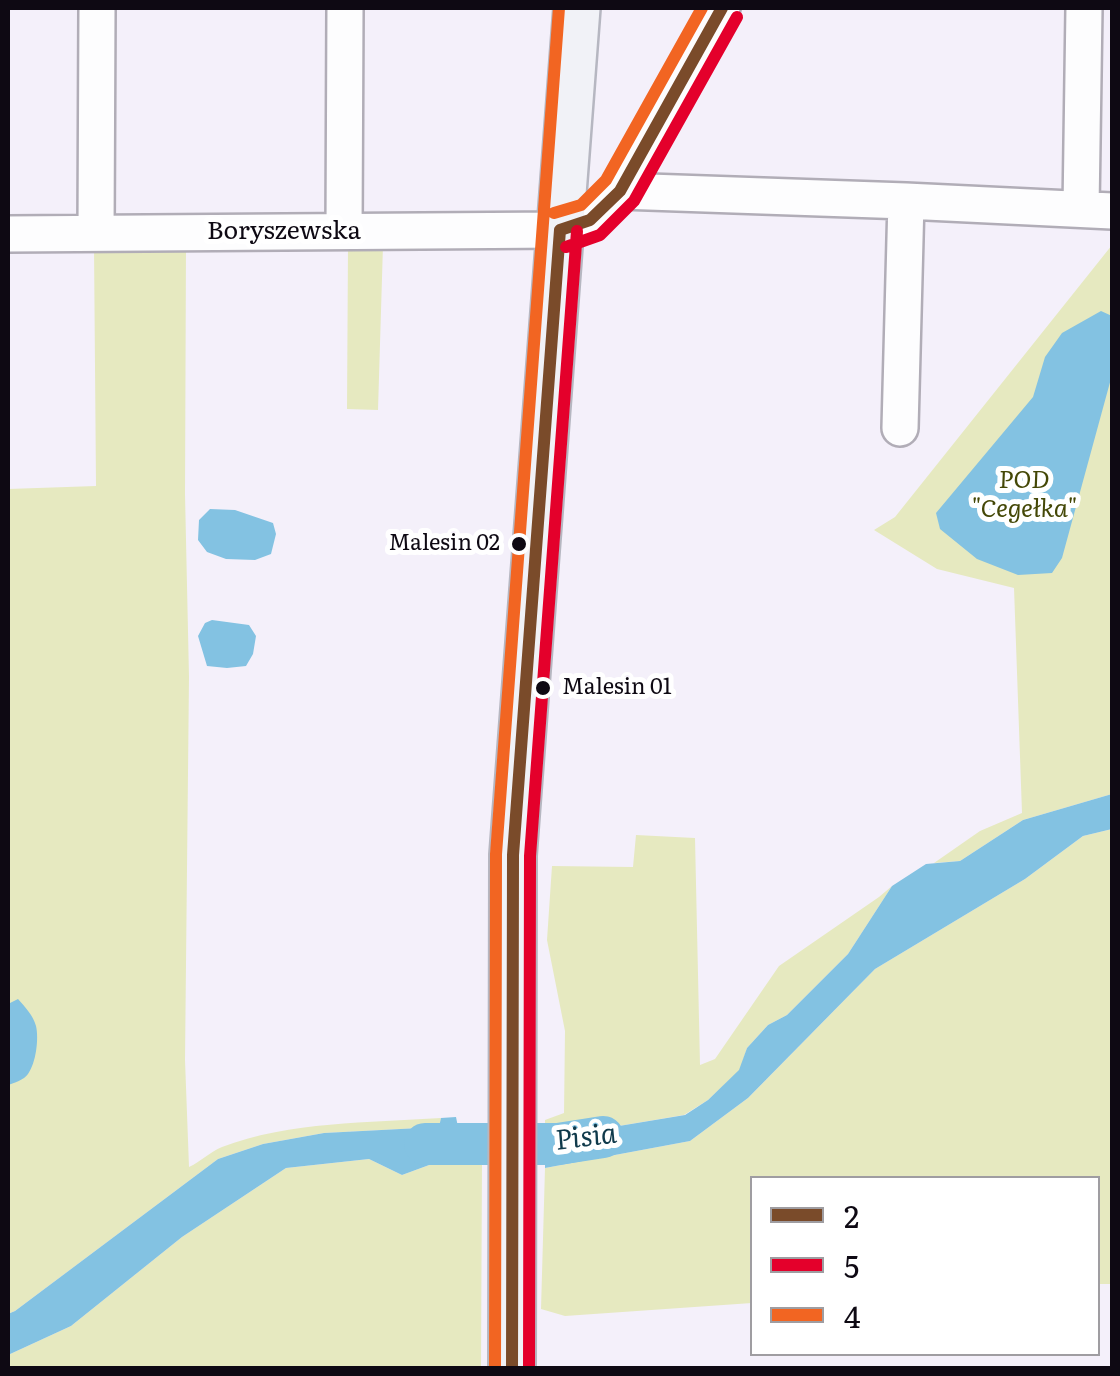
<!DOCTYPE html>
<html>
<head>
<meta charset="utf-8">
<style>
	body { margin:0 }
	#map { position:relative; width:1120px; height:1376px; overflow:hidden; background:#f4f0fa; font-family:Literata,serif }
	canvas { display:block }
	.frame { position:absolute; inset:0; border:10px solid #0e0913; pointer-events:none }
	.legend { position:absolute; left:750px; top:1176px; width:350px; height:180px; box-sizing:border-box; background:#fff; border:2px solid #9f9da1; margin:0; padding:12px 18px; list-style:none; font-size:30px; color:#0e0913 }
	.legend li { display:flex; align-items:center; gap:20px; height:50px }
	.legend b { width:50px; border:2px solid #9f9da1 }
</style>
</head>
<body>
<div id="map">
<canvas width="1120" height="1376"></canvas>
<div class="frame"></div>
<ul class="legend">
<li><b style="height:12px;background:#7a4b2a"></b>2</li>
<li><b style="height:12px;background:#e4002b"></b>5</li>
<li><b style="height:12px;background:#f26522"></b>4</li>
</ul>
</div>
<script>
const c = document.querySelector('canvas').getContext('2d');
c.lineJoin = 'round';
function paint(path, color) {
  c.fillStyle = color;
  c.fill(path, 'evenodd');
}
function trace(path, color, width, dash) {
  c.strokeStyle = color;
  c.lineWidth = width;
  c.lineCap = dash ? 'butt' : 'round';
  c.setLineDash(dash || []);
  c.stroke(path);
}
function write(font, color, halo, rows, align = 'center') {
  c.font = font + ' Literata,serif';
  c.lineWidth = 10;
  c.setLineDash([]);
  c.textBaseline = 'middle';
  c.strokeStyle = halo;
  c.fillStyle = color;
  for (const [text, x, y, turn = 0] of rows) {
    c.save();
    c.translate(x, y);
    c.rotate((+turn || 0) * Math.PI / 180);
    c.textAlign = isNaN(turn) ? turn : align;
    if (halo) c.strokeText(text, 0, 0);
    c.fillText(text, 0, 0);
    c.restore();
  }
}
const green = new Path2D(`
	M383 245 378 410 347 409 348 246Z
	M1112 245V794L1023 820 960 861 934 863 980 831 1022 813 1014 588 937 569 874 530 895 517Z
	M186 247 185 494 189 677 185 1060 189 1167C200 1162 210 1152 222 1147 291 1121 368 1123 441 1118L440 1127 324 1133 263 1144 218 1159 15 1311 8 1314V489L96 486 94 248Z
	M1112 829V1284H1098V1178H752V1303L565 1316 541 1309 545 1168 690 1141 748 1098 875 969 1025 879 1083 836Z
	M636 835 695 838 700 1065 715 1059 779 966 879 897 892 886 848 954 787 1015 768 1025 747 1048 740 1070 708 1100 684 1115 613 1127 545 1126V1120L564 1113 565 1031 547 940 552 866 633 867Z
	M369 1159 402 1175 440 1161H482L481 1368H8V1355L71 1326 182 1237 286 1168Z`);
const water = new Path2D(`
	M1101 311 1112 316V375L1062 558 1052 573 1018 575 977 559 940 529 936 513 1033 397 1045 357 1062 333Z
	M210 509 235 510 273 523 276 534 271 554 255 560 226 559 207 552 198 540 199 520Z
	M212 620 249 625 256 636 253 654 246 666 227 668 207 666 198 636 205 623Z
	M1112 794V829L1083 836 1025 879 875 969 748 1098 690 1141 545 1168V1126L613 1127 685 1115 708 1100 739 1070 747 1048 768 1025 787 1015 848 954 892 886 926 864 960 861 1023 820Z
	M18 999C25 1007 33 1015 36 1026 39 1039 36 1063 28 1074 24 1080 14 1083 8 1085V1004Z
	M456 1117 458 1127 482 1126V1161H440L402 1175 369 1159 286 1168 182 1237 71 1326 8 1355V1314L15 1311 218 1159 263 1144 324 1133 439 1127 441 1118Z`);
const river = new Path2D(`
	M425 1144H558L603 1137`);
const minor = new Path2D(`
	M620 191 906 201 1112 211
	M1081 209 1084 8
	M344 231 345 8
	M96 233 97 8
	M8 234 560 230 590 220 620 191 666 105 722 8
	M900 428 906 201`);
const major = new Path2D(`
	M512 1368 513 855 577 8`);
const bus1 = new Path2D(`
	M560 230 590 220 620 191 722 8
	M512 1368 513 855 560 230`);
const bus2 = new Path2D(`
	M566 247 600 235 634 201 737 17
	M529 1368 530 856 577 231`);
const bus3 = new Path2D(`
	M554 213 581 205 606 180 702 8
	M495 1368 496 854 559 8`);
const markers = [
	[519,544,9,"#0e0913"],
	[543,688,9,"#0e0913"]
];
const busNames = [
	["Malesin 02",500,544],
	["Malesin 01",562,688,"left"]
];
const streetNames = [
	["Boryszewska",284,232]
];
const parkNames = [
	["POD",1024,481],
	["\"Cegełka\"",1024,510]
];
const waterNames = [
	["Pisia",586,1138,-7]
];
paint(green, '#e6e9c0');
paint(water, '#83c2e2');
trace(river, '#83c2e2', 42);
trace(minor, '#b1adb7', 40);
trace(major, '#b6b7c1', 50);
trace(minor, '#fdfdfe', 35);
trace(major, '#f1f2f7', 45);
trace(bus1, '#7a4b2a', 12);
trace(bus2, '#e4002b', 12);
trace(bus3, '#f26522', 12);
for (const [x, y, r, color] of markers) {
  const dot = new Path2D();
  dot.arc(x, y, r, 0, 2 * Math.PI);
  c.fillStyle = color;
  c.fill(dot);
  trace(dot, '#fff', 4);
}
write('22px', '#0e0913', '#fff', busNames, 'right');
write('25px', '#0e0913', '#fff', streetNames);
write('italic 25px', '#444807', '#fff', parkNames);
write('italic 28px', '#103a4b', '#fff', waterNames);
</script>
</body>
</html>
